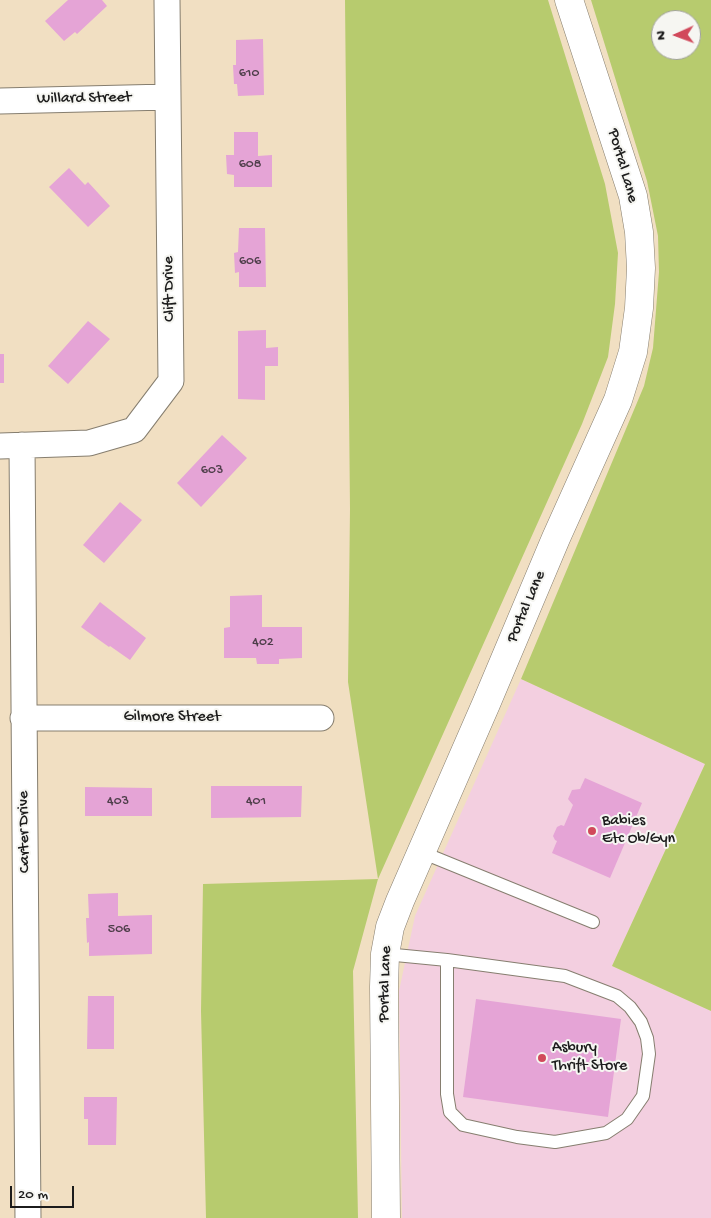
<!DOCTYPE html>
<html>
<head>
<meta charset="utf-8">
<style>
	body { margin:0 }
	#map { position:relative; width:711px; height:1218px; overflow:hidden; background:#f1dfc2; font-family:"Gochi Hand",sans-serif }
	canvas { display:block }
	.north { position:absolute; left:651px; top:10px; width:50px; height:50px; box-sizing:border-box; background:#f6f6f2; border:1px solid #9f9f9c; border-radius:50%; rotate:268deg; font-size:14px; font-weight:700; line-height:20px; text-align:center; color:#1c1c1c }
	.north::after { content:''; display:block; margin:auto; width:18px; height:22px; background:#d1495b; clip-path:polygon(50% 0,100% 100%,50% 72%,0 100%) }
	.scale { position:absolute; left:10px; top:1186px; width:64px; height:22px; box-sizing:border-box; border:2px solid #1c1c1c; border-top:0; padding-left:6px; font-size:15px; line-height:18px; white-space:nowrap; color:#1c1c1c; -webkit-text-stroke:4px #f6f6f2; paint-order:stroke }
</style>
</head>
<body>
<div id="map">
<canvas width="711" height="1218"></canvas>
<div class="north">N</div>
<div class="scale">20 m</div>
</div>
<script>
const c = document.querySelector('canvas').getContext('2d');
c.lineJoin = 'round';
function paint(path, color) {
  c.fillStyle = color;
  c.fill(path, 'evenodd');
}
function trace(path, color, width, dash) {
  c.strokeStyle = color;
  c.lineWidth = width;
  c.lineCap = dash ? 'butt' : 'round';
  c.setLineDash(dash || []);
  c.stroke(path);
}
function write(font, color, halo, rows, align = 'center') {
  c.font = font + ' "Gochi Hand",sans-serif';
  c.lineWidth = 4;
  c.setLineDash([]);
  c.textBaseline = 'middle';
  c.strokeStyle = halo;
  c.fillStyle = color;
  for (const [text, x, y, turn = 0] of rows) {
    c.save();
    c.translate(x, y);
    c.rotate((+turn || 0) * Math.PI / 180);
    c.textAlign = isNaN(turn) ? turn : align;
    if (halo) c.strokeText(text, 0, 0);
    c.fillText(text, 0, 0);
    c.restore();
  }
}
const built = new Path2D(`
	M521 679 705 764 612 966 711 1011V1218H402L399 991 415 916Z`);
const green = new Path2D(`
	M345 0H548L605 184 618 253 615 304 608 357 582 424 378 879 353 971 358 1218H206L201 1011 203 884 378 879 348 682 350 509Z
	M591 0H711V1011L612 966 705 764 521 679 644 386 653 348 659 272 658 236 647 181ZM661 20H691V50H661Z`);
const building = new Path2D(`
	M68 0H102L107 6 77 34 75 32 64 41 45 21Z
	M263 39 264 95 238 96 237 84H234L233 65H236V40Z
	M234 132H258V156L272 155V187H234V175L227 174 226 155H234Z
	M69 168 85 185 88 182 110 206 88 227 49 187Z
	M239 228H265L266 287H239V272L235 273 234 253 238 252Z
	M88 321 110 339 68 384 48 366Z
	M266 330V348L278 347V366H265V400L238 399V331Z
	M0 354H4V383H0Z
	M222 435 247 458 201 507 177 483Z
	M120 502 142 520 104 563 83 545Z
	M262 595V627H302V658L279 659V664H257L256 658H224V628L230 627V596Z
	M100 602 146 638 130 660 110 646 109 647 81 627Z
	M585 778 642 803 610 878 552 853 557 841 555 840 553 836 557 827 561 825 564 826 573 805 568 799 572 790 580 789Z
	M211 786H302L301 817 211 818Z
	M85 787 152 788V816H85Z
	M118 893V916L152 915V954L89 956V942L87 943 86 918H89L88 894Z
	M88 996H114V1049H87Z
	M476 999 621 1019 608 1117 463 1097Z
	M84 1097H117L116 1145H88V1119H84Z`);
const service = new Path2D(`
	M421 852 593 922
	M385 954 447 960 565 976 617 996 630 1007 641 1022 647 1038 649 1054 643 1096 627 1119 606 1133 555 1142 517 1137 463 1125 450 1112 447 1094V960`);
const minor = new Path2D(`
	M0 101 168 97
	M22 445 28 1218
	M0 446 89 443 134 430 171 381 167 0
	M23 718H321`);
const tertiary = new Path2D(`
	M386 1218 384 987 385 954 390 927 400 901 486 704 556 538 618 400 633 352 639 308 641 268 639 232 633 196 569 0`);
const markers = [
	[592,831,5,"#d1495b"],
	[542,1058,5,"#d1495b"]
];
const numberNames = [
	["610",249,74],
	["608",250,165],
	["606",250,262],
	["603",212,471],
	["402",263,643],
	["403",118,802],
	["401",256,802],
	["506",119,930]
];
const streetNames = [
	["Willard Street",84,99,-1],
	["Portal Lane",622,166,74],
	["Clift Drive",170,289,-91],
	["Portal Lane",527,607,-67],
	["Gilmore Street",172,718],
	["Carter Drive",25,832,-91],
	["Portal Lane",386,984,-88]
];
const poiNames = [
	["Babies",602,822],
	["Etc Ob/Gyn",602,840],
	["Asbury",552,1049],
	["Thrift Store",552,1067]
];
paint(built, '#f3cfe0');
paint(green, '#b7cb6e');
paint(building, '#e5a4d6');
trace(service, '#867e6f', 14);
trace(minor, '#867e6f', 27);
trace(tertiary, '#867e6f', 29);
trace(service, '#fff', 12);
trace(minor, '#fff', 25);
trace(tertiary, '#fff', 28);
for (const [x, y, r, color] of markers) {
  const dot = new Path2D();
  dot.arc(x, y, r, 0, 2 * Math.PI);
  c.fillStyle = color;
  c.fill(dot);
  trace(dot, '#f6f6f2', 2);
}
write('14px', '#4e3e4a', null, numberNames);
write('16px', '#1c1c1c', '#f6f6f2', streetNames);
write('16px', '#1c1c1c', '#f6f6f2', poiNames, 'left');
</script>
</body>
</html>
